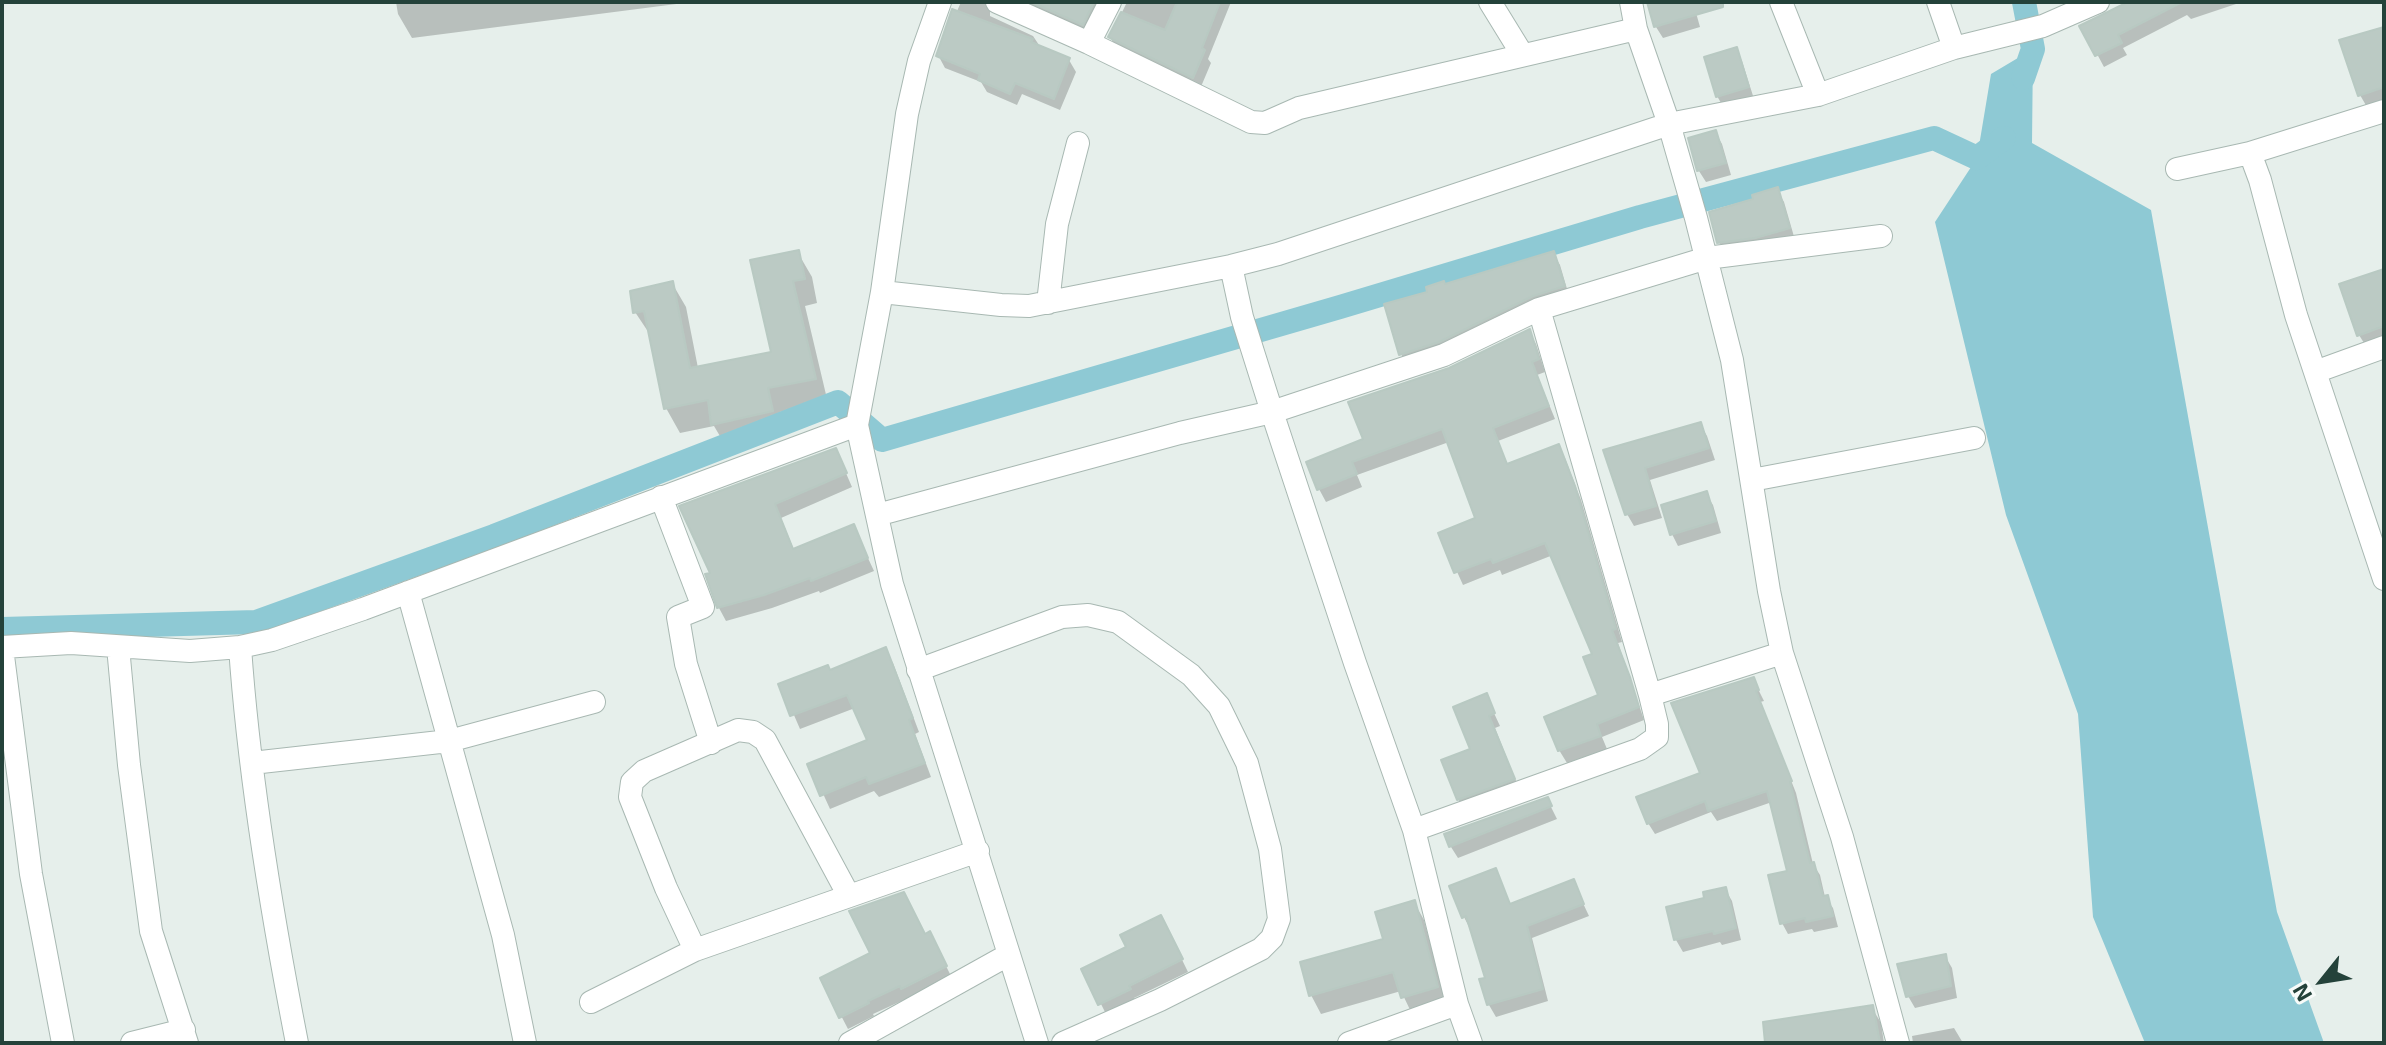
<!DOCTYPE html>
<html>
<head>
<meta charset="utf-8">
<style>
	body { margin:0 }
	#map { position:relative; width:2386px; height:1045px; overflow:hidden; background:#e6efeb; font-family:"Exo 2",sans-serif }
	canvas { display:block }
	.frame { position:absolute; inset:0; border:4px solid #24423a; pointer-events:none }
	.north { position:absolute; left:2282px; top:941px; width:80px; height:80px; -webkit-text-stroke:6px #f7fbf9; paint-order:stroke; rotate:240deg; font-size:22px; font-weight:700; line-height:32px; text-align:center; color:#24423a }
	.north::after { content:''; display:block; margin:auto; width:28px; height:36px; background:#24423a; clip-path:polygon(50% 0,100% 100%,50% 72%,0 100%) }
</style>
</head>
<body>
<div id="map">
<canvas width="2386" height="1045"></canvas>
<div class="frame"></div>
<div class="north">N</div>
</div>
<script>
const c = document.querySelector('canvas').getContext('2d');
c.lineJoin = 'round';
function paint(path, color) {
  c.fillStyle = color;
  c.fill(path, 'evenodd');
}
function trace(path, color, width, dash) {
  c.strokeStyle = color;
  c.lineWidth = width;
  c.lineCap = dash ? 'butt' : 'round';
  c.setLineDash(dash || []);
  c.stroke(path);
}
const water = new Path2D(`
	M2033 49 2032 143 2151 210 2277 912 2324 1043H2145L2093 917 2078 714 2006 515 1935 222 1977 158 1991 74Z`);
const shadow = new Path2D(`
	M396 2H692L412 38 398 14Z
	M961 2H996L990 10V16L1033 36 1041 48 1069 60 1076 72 1060 110 1022 94 1017 105 987 92 981 82 945 68 938 55Z
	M1014 2H1095L1100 14 1089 36Z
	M1127 2H1231L1208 59 1211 63 1200 89 1117 49 1110 37Z
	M1649 2H1693L1700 27 1663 38 1656 27Z
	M2132 2H2238L2239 3 2191 19 2187 15 2123 48 2127 55 2104 67 2082 26Z
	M2384 29V101L2367 107 2360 95 2341 41Z
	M1736 49 1742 61 1754 99 1724 108 1717 96Z
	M1715 132 1722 144 1731 175 1706 182 1699 171 1690 139Z
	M1777 190 1784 202 1795 240 1726 254 1719 242 1755 200Z
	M798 253 812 277 817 303 805 306 828 403 780 412 785 435 727 448 714 426 680 433 666 408 651 336 635 312 672 283 686 307 698 368 774 354Z
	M1553 253 1560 265 1570 299 1408 366 1401 354 1444 287Z
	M2384 271V346L2369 351 2359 335Z
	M1529 331 1536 344 1545 372 1537 375 1555 419 1498 441 1508 466 1558 446 1565 458 1581 500 1622 642 1618 643 1644 720 1602 737 1607 749 1567 763 1559 750 1600 696 1594 655 1553 555 1502 575 1500 570 1463 585 1440 534 1477 519 1449 442 1357 475 1362 487 1326 502 1319 489 1365 441 1449 370Z
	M1700 424 1707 436 1715 460 1650 480 1662 518 1634 526 1627 514 1605 451Z
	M842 464 852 487 781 518 794 550 853 526 874 571 820 593 819 591 772 608 726 621 719 608 708 575 712 574 682 507Z
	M1706 494 1713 505 1721 533 1678 546 1672 534Z
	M885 649 893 663 919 732 915 734 931 777 879 797 874 791 830 809 810 765 869 741 855 708 800 729 781 685 830 672Z
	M1753 679 1764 701 1760 702 1796 793 1813 864 1820 875 1825 897 1833 908 1838 927 1814 932 1812 929 1788 934 1782 923 1790 872 1772 802 1717 821 1711 812 1655 834 1648 823 1702 774Z
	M1486 696 1500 726 1495 728 1520 791 1465 811 1458 799Z
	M1547 799 1557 819 1458 858 1451 847 1447 835Z
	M1495 871 1511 906 1573 882 1589 916 1532 938 1548 1001 1496 1017 1489 1005 1482 981 1487 979 1470 929 1464 917Z
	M1725 889 1732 901 1741 940 1722 945 1720 942 1683 952 1676 940 1668 909 1707 899Z
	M1414 902 1424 920 1447 1006 1413 1016 1401 991 1321 1014 1311 995 1386 940Z
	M1167 929 1188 972 1134 998 1136 1002 1107 1016 1084 970Z
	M925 936 936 946 952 978 873 1014 874 1016 848 1029 822 979Z
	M1945 956 1952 968 1957 998 1915 1008 1908 996Z
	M1872 1008 1881 1023 1884 1043H1767Z
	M1954 1028 1963 1043H1913L1912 1036Z`);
const canal = new Path2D(`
	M2023 78 2033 49 2024 2
	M2 629 256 622 494 536 838 402 882 440 1340 307 1640 217 1934 138 1977 158 2004 138`);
const building = new Path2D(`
	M1031 2H1094L1083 25Z
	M1177 2H1220L1202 48 1205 50 1193 78 1108 37 1121 12 1165 30Z
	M1647 2H1723V7L1654 27Z
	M2128 2H2182L2118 35 2122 43 2095 56 2079 26Z
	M952 9 1033 39 1031 42 1070 58 1054 99 1015 83 1010 94 978 80 980 74 936 56Z
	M2384 27V87L2358 96 2339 40Z
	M1737 47 1749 87 1716 97 1704 57Z
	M1716 130 1726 163 1697 171 1688 138Z
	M1778 187 1790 228 1755 238 1717 243 1709 212 1753 199 1752 195Z
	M799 250 805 279 793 281 816 379 768 388 773 411 711 425 708 400 664 409 644 311 633 313 630 291 673 281 690 368 771 352 750 260Z
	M1554 251 1565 286 1533 296 1439 342 1399 355 1384 304 1427 292 1426 287 1444 281 1445 284Z
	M2384 269V326L2357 336 2339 284Z
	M1530 329 1539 359 1532 362 1549 406 1493 428 1507 464 1559 444 1575 486 1616 629 1612 630 1630 677 1639 707 1597 724 1601 736 1558 751 1544 717 1598 695 1583 657 1592 654 1545 543 1493 563 1491 559 1454 573 1438 533 1475 518 1442 429 1352 462 1357 474 1317 490 1306 462 1363 439 1348 402 1449 368Z
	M1701 422 1709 448 1645 468 1656 506 1625 515 1603 450Z
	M836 448 847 473 775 504 793 549 854 524 868 558 811 581 810 578 764 595 717 608 705 574 710 573 679 506Z
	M1707 491 1716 521 1670 535 1661 505Z
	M886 647 913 718 909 720 925 763 869 784 866 777 820 796 807 764 867 740 847 695 790 716 778 684 828 665 830 670Z
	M1754 677 1759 690 1756 691 1792 781 1790 782 1810 863 1814 862 1823 896 1828 895 1833 916 1806 922 1805 918 1780 924 1768 875 1787 871 1767 791 1708 811 1705 801 1647 824 1636 797 1700 773 1671 703Z
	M1487 693 1495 713 1489 716 1515 779 1457 800 1441 760 1470 749 1453 707Z
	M1548 797 1552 806 1449 847 1444 834Z
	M1496 868 1510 904 1574 879 1584 904 1527 926 1543 989 1487 1005 1479 979 1485 978 1466 916 1462 918 1449 886Z
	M1726 887 1736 928 1714 934 1713 931 1674 940 1666 907 1704 898 1703 892Z
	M904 892 925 934 930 931 947 966 901 989 900 986 868 1001 869 1003 839 1018 820 978 870 953 849 911Z
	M1415 900 1438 987 1401 998 1393 972 1309 996 1300 962 1383 939 1375 912Z
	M1161 915 1183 959 1129 986 1131 989 1098 1005 1081 969 1126 947 1120 935Z
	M1946 954 1951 986 1906 997 1897 964Z
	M1873 1005 1880 1043H1765L1763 1022Z`);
const minor = new Path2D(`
	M940 2 919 61 907 114 882 292 857 425 892 584 1037 1043
	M997 2 1089 43 1251 122 1265 123 1299 108 1636 29
	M1490 2 1522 54
	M1631 2 1636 29 1669 124 1696 218 1732 360 1769 591 1782 653 1842 837 1898 1043
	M1781 2 1818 95
	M1938 2 1954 48
	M1089 43 1110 2
	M2250 153 2260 180 2296 315 2384 579
	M2177 169 2250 153 2384 111
	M882 292 1001 305 1029 306 1231 266 1278 254 1669 124 1818 95 1954 48 2043 26 2098 2
	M1048 303 1057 224 1078 143
	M2315 372 2384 347
	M1752 480 1974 438
	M661 497 703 607 678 617 686 664 711 743
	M877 515 1180 433 1272 412 1242 317 1231 266
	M408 592 503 935 525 1043
	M2 647 71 643 190 651 240 647 272 640 363 609 857 425
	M118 647 129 765 151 931 187 1043
	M240 647C249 777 272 915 297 1043
	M2 648 31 874 63 1043
	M918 670 1062 617 1088 615 1118 622 1191 675 1219 706 1247 763 1270 849 1279 919 1272 938 1261 949 1160 1000 1063 1043
	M1650 695 1782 653
	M252 763 449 741 594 702
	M1414 830 1640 749 1657 737V724L1650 695 1539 309
	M695 950 666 888 630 797 632 782 644 771 738 730 753 732 765 740 849 896
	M591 1002 695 950 978 851
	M132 1043 184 1030
	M850 1043 1008 955
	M1349 1043 1457 1004
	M1471 1043 1457 1004 1414 830 1355 663 1272 412 1444 355 1539 309 1707 258 1881 236`);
paint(water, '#8ec9d4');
paint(shadow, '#0003');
trace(canal, '#8ec9d4', 24);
paint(building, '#bbcac4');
trace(building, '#b8c9c2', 2);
trace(minor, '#a8b8b2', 24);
trace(minor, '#fff', 22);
</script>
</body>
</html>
